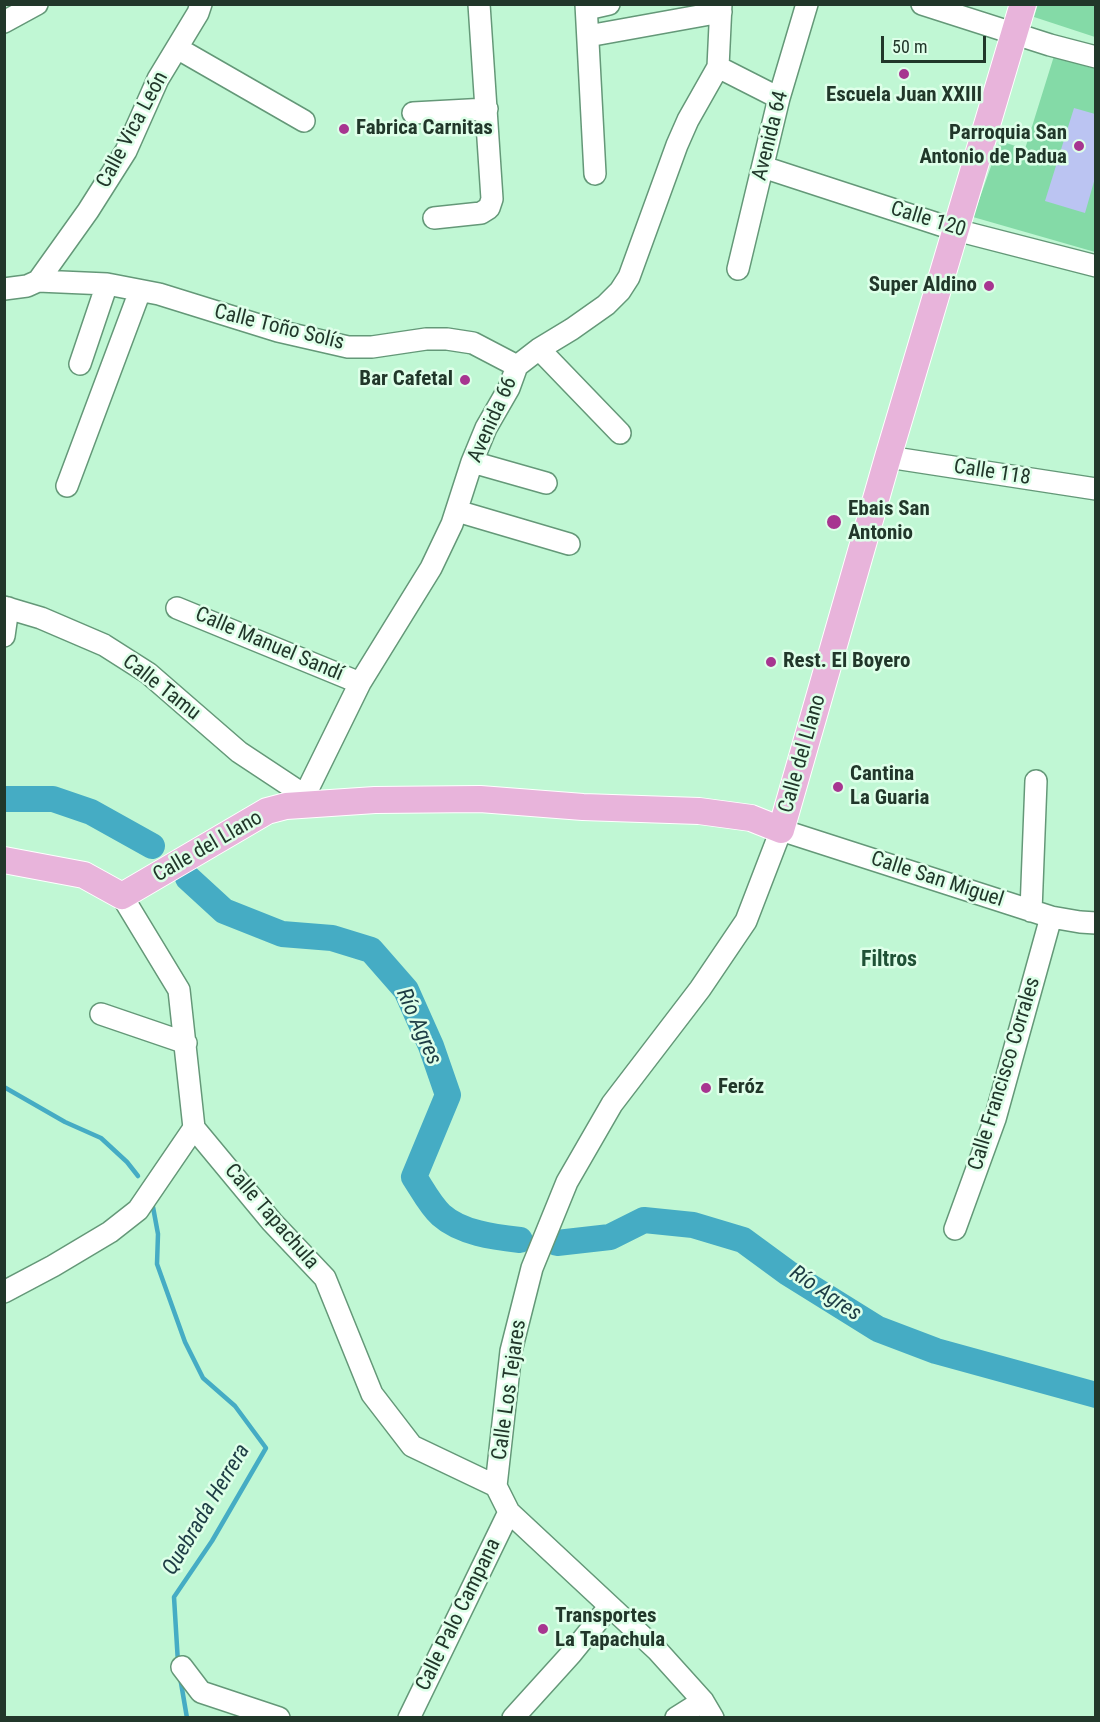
<!DOCTYPE html>
<html>
<head>
<meta charset="utf-8">
<style>
	body { margin:0 }
	#map { position:relative; width:1100px; height:1722px; overflow:hidden; background:#c0f7d4; font-family:"Roboto Condensed",sans-serif }
	canvas { display:block }
	.frame { position:absolute; inset:0; border:6px solid #21372a; pointer-events:none }
	.scale { position:absolute; left:881px; top:36px; width:105px; height:27px; box-sizing:border-box; border:3px solid #21372a; border-top:0; padding-left:8px; font-size:18px; line-height:21px; white-space:nowrap; color:#21372a; -webkit-text-stroke:4px #deffe9; paint-order:stroke }
</style>
</head>
<body>
<div id="map">
<canvas width="1100" height="1722"></canvas>
<div class="frame"></div>
<div class="scale">50 m</div>
</div>
<script>
const c = document.querySelector('canvas').getContext('2d');
c.lineJoin = 'round';
function paint(path, color) {
  c.fillStyle = color;
  c.fill(path, 'evenodd');
}
function trace(path, color, width, dash) {
  c.strokeStyle = color;
  c.lineWidth = width;
  c.lineCap = dash ? 'butt' : 'round';
  c.setLineDash(dash || []);
  c.stroke(path);
}
function write(font, color, halo, rows, align = 'center') {
  c.font = font + ' "Roboto Condensed",sans-serif';
  c.lineWidth = 5;
  c.setLineDash([]);
  c.textBaseline = 'middle';
  c.strokeStyle = halo;
  c.fillStyle = color;
  for (const [text, x, y, turn = 0] of rows) {
    c.save();
    c.translate(x, y);
    c.rotate((+turn || 0) * Math.PI / 180);
    c.textAlign = isNaN(turn) ? turn : align;
    if (halo) c.strokeText(text, 0, 0);
    c.fillText(text, 0, 0);
    c.restore();
  }
}
const green = new Path2D(`
	M1038 4 1095 5V37L1034 17Z
	M1054 56 1095 69V252L973 217 1000 141 1025 149Z`);
const stream = new Path2D(`
	M4 1087 65 1122 101 1138 127 1162 138 1176
	M153 1207 158 1234 157 1264 185 1342 203 1378 235 1406 266 1448 212 1541 174 1597 178 1663
	M180 1677 187 1718`);
const river = new Path2D(`
	M4 799H53L91 812 152 846
	M188 878 224 911 282 934 332 938 371 950 406 990 431 1046 448 1095 414 1177C422 1189 430 1205 441 1215 461 1233 494 1237 520 1240
	M557 1243 610 1237 644 1220 693 1225 743 1240 788 1273 878 1329 936 1351 1096 1395`);
const building = new Path2D(`
	M1074 108 1095 114V178L1085 213 1045 201Z`);
const minor = new Path2D(`
	M586 4 595 174
	M721 4 718 67 779 98
	M922 4 1050 45 1096 57
	M587 9 609 4
	M4 22 37 4
	M588 36 721 12
	M177 48 304 121
	M413 113 487 109
	M763 167 956 230 1096 266
	M434 218 481 213 489 208 492 199 479 4
	M738 269 779 98 807 4
	M38 281 88 211 126 151 158 79 198 13 201 4
	M4 289 27 286 38 281 107 284 159 294 278 331 348 347H372L426 339H447L473 343 517 366
	M539 349 620 433
	M80 364 107 284
	M888 457 1096 489
	M472 462 546 483
	M67 486 140 291
	M457 511 569 544
	M4 607 41 618 104 645 148 673 239 752 304 795
	M177 608 360 683
	M4 636 8 608
	M300 805 360 683 431 568 452 524 472 462 486 428 509 388 517 366 539 349 572 329 606 305 620 291 629 277 677 145 688 120 718 67
	M122 896 179 990 194 1128 272 1222 325 1278 372 1394 412 1446 496 1486
	M1031 911 1036 781
	M101 1014 186 1043
	M955 1229 995 1119 1051 917
	M4 1292 53 1266 110 1232 138 1210 194 1128
	M182 1667 201 1692 279 1718
	M409 1718 509 1512
	M513 1718 571 1654 609 1607
	M676 1718 703 1701
	M713 1718 703 1701 657 1650 509 1512 496 1486 511 1351 532 1268 567 1182 612 1104 700 989 746 921 781 830 1051 917 1080 922 1096 923`);
const major = new Path2D(`
	M4 860 84 875 122 896 267 811 286 806 375 800 480 799 583 807 699 811 751 818 781 830 888 457 1023 4`);
const markers = [
	[904,74,6,"#a73590"],
	[344,129,6,"#a73590"],
	[1079,146,6,"#a73590"],
	[989,286,6,"#a73590"],
	[465,380,6,"#a73590"],
	[834,522,8,"#a73590"],
	[771,662,6,"#a73590"],
	[838,787,6,"#a73590"],
	[706,1088,6,"#a73590"],
	[543,1629,6,"#a73590"]
];
const poiNames = [
	["Escuela Juan XXIII",904,96,"center"],
	["Fabrica Carnitas",356,129],
	["Parroquia San",1067,134,"right"],
	["Antonio de Padua",1067,158,"right"],
	["Super Aldino",977,286,"right"],
	["Bar Cafetal",453,380,"right"],
	["Ebais San",848,510],
	["Antonio",848,534],
	["Rest. El Boyero",783,662],
	["Cantina",850,775],
	["La Guaria",850,799],
	["Feróz",718,1088],
	["Transportes",555,1617],
	["La Tapachula",555,1641]
];
const streetNames = [
	["Calle Vica León",133,130,-62],
	["Avenida 64",771,136,-76],
	["Calle 120",928,220,17],
	["Calle Toño Solís",279,328,14],
	["Avenida 66",493,420,-66],
	["Calle 118",992,473,9],
	["Calle Manuel Sandí",269,645,23],
	["Calle Tamu",161,688,38],
	["Calle del Llano",803,754,-74],
	["Calle del Llano",208,847,-30],
	["Calle San Miguel",937,880,18],
	["Calle Francisco Corrales",1005,1074,-73],
	["Calle Tapachula",271,1217,49],
	["Calle Los Tejares",510,1390,-82],
	["Calle Palo Campana",459,1615,-64]
];
const neighbourhoodNames = [
	["Filtros",889,960]
];
const waterNames = [
	["Río Agres",418,1027,66],
	["Río Agres",825,1294,34],
	["Quebrada Herrera",207,1510,-59]
];
paint(green, '#84daa7');
trace(stream, '#45acc4', 4.5);
trace(river, '#45acc4', 26);
paint(building, '#bbc4f2');
trace(minor, '#649878', 24);
trace(major, '#fff', 28);
trace(minor, '#fff', 21);
trace(major, '#e8b4db', 26);
for (const [x, y, r, color] of markers) {
  const dot = new Path2D();
  dot.arc(x, y, r, 0, 2 * Math.PI);
  c.fillStyle = color;
  c.fill(dot);
  trace(dot, '#deffe9', 2);
}
write('bold 21px', '#21372a', '#deffe9', poiNames, 'left');
write('21px', '#21372a', '#deffe9', streetNames);
write('bold 22px', '#1f5236', '#deffe9', neighbourhoodNames);
write('italic 22px', '#1d3c44', '#deffe9', waterNames);
</script>
</body>
</html>
